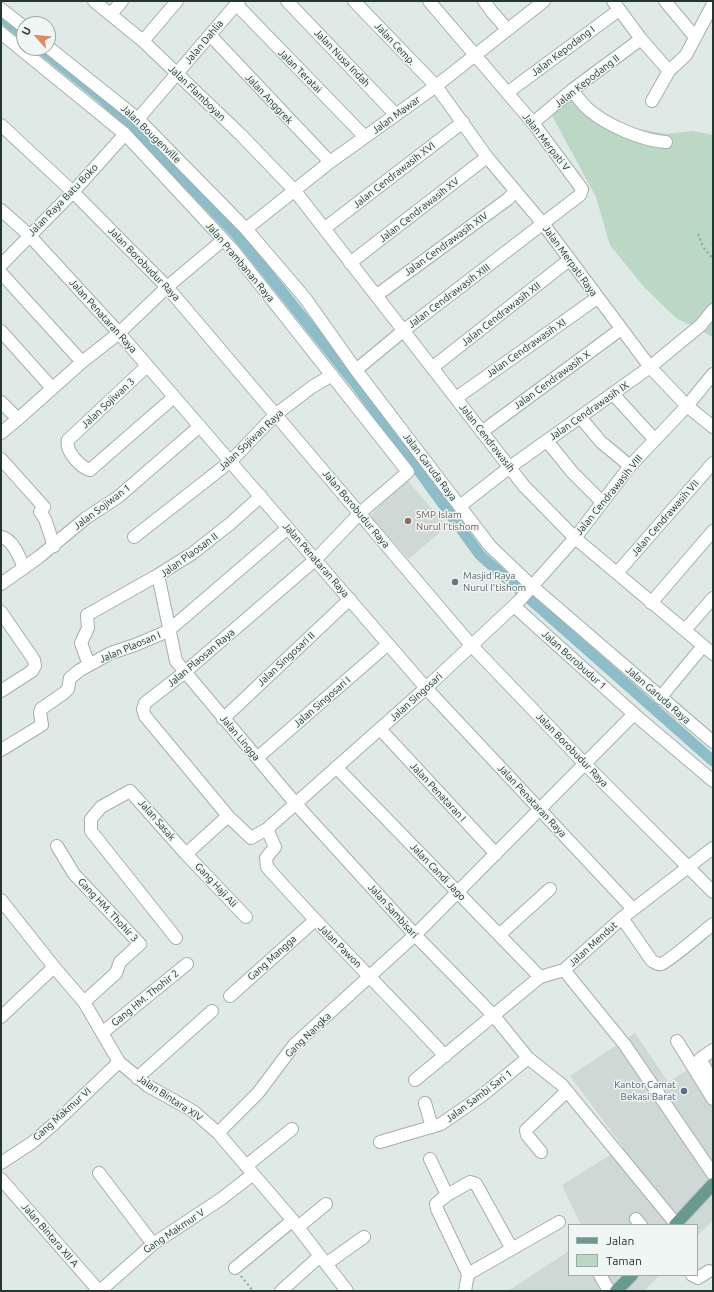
<!DOCTYPE html>
<html>
<head>
<meta charset="utf-8">
<style>
	body { margin:0 }
	#map { position:relative; width:714px; height:1292px; overflow:hidden; background:#dfe9e5; font-family:Ubuntu,sans-serif }
	canvas { display:block }
	.frame { position:absolute; inset:0; border:2px solid #223732; pointer-events:none }
	.legend { position:absolute; left:568px; top:1224px; width:130px; height:52px; box-sizing:border-box; background:#eff6f3; border:1px solid #9daaa6; margin:0; padding:5px 7px; list-style:none; font-size:12px; color:#223732 }
	.legend li { display:flex; align-items:center; gap:8px; height:20px }
	.legend b { width:20px; border:1px solid #9daaa6 }
	.north { position:absolute; left:16px; top:16px; width:40px; height:40px; box-sizing:border-box; background:#eff6f3; border:1px solid #9daaa6; border-radius:50%; rotate:297deg; font-size:11px; font-weight:700; line-height:16px; text-align:center; color:#223732 }
	.north::after { content:''; display:block; margin:auto; width:14px; height:18px; background:#e38863; clip-path:polygon(50% 0,100% 100%,50% 72%,0 100%) }
</style>
</head>
<body>
<div id="map">
<canvas width="714" height="1292"></canvas>
<div class="frame"></div>
<ul class="legend">
<li><b style="height:5px;background:#689a8f"></b>Jalan</li>
<li><b style="height:11px;background:#bad8c3"></b>Taman</li>
</ul>
<div class="north">U</div>
</div>
<script>
const c = document.querySelector('canvas').getContext('2d');
c.lineJoin = 'round';
function paint(path, color) {
  c.fillStyle = color;
  c.fill(path, 'evenodd');
}
function trace(path, color, width, dash) {
  c.strokeStyle = color;
  c.lineWidth = width;
  c.lineCap = dash ? 'butt' : 'round';
  c.setLineDash(dash || []);
  c.stroke(path);
}
function write(font, color, halo, rows, align = 'center') {
  c.font = font + ' Ubuntu,sans-serif';
  c.lineWidth = 3;
  c.setLineDash([]);
  c.textBaseline = 'middle';
  c.strokeStyle = halo;
  c.fillStyle = color;
  for (const [text, x, y, turn = 0] of rows) {
    c.save();
    c.translate(x, y);
    c.rotate((+turn || 0) * Math.PI / 180);
    c.textAlign = isNaN(turn) ? turn : align;
    if (halo) c.strokeText(text, 0, 0);
    c.fillText(text, 0, 0);
    c.restore();
  }
}
const built = new Path2D(`
	M406 479 447 526 409 559 370 516Z
	M635 1033 668 1082 713 1054V1220L697 1236V1225H581L562 1185 623 1147 570 1076Z
	M569 1251V1275H660L644 1291H508Z`);
const green = new Path2D(`
	M572 100 592 108 618 125 667 134 692 131 713 135V337L676 318 644 287 610 245 596 197 549 110Z`);
const canal = new Path2D(`
	M1 17 24 35
	M40 48 103 99 150 144 237 235 358 387 480 555 713 761`);
const path = new Path2D(`
	M698 234 703 247 713 259
	M241 1276 253 1291`);
const minor = new Path2D(`
	M94 1 143 41 241 135 295 191 524 486 575 538 713 654
	M287 1 396 115
	M354 1 436 86 487 157 544 225 650 367 687 406 713 427
	M484 1 492 12 507 29
	M613 1 641 39 669 71
	M665 1 695 37
	M236 4 365 137
	M1 9 24 27
	M111 14 122 1
	M1 33 125 134 232 249 408 472 360 513 316 559 185 672 145 703 143 709 145 716 228 816
	M210 35 330 162
	M143 41 177 1
	M48 47 138 119 246 229 305 298 356 370 490 546 533 587 713 742
	M572 90C577 96 582 104 588 109 606 125 643 141 666 142
	M507 93 619 10
	M652 101 669 71 686 55 713 4
	M138 119 239 1
	M533 123 572 90 641 39
	M1 125 73 192 167 287 472 646 585 764 713 892
	M1 210 29 235 119 333 426 688 633 909
	M325 228 463 122
	M246 229 330 162 436 86 544 1
	M350 263 487 157
	M1 265 73 192 125 134
	M1 273 82 362
	M377 295 508 199 515 191
	M1 331 52 388
	M147 366 68 440C65 451 80 467 90 470L174 397
	M433 367 569 260
	M356 370 403 331 580 195 582 189 533 123 429 1
	M613 394 655 440
	M456 398 597 298
	M1 402 18 419
	M580 417 601 442 630 466
	M483 431 621 329
	M1 433 18 419 82 362 119 333 167 287 223 240
	M547 441 572 472 602 502
	M1 459 44 507 40 512 45 519 54 546
	M261 496 231 523 193 553 158 575 176 661 295 803 415 935 494 1016 528 1058 562 1085 676 1224
	M460 506 510 467 650 367 701 325 713 310
	M1 537C13 539 20 558 24 568
	M134 537 231 461 275 415 312 387 332 375
	M617 573 713 463
	M1 584 39 557 86 518 118 497 200 426
	M651 603 713 531
	M514 606 634 714 713 781
	M1 612 34 660 35 666 32 671 1 691
	M685 630 713 598
	M89 665 81 643 88 628 87 615 158 575
	M660 698 703 646
	M223 719 350 599
	M380 729 496 854
	M1 750 42 725 40 713 41 709 64 693 68 689 70 678 80 670 111 653 135 645 168 631 288 528
	M257 758 387 645
	M336 767 540 977
	M267 829 275 847 266 858 267 867C324 932 386 992 445 1056
	M57 846 74 874 140 944 120 962 116 973 84 1002
	M186 854 246 917
	M1 900 54 967 84 1002 119 1062 148 1086 193 1111 218 1133 290 1217 347 1291
	M622 918 652 961C655 962 657 965 661 964 670 961 704 931 713 924
	M499 935 550 889
	M176 938 91 831V819L101 807 130 791 186 854 228 816 251 838 267 829 426 688 519 601 575 538 630 466 687 406 713 374
	M564 970 625 1045 713 1174
	M230 996 314 921
	M1 1017 54 967
	M102 1033 187 964
	M677 1041 713 1099
	M713 1050 700 1059 713 1082
	M137 1078 212 1011
	M415 1080 540 977 564 970 622 918 713 848
	M425 1103 432 1127
	M218 1133 258 1093 294 1045 415 935 634 714
	M380 1142 441 1124 480 1097 528 1058
	M541 1152 527 1135 526 1130 567 1091
	M430 1159 447 1195 436 1204 437 1209 468 1274 465 1291
	M1 1163 33 1142 55 1123 119 1062
	M246 1166 292 1129
	M99 1173 153 1244
	M1 1179 99 1291
	M447 1195 470 1182 476 1184 512 1249
	M636 1219 641 1225
	M298 1227 326 1204
	M326 1264 364 1237
	M235 1268 293 1220
	M468 1274 559 1222
	M600 1275 609 1291
	M692 1275 698 1278 709 1271
	M100 1291 153 1244 221 1199 252 1175
	M281 1291 320 1256`);
const major = new Path2D(`
	M675 1225 713 1184
	M616 1291 632 1275`);
const markers = [
	[408,521,4,"#8d6e63"],
	[455,582,4,"#6b7280"],
	[684,1091,4,"#5c6f8a"]
];
const streetNames = [
	["Jalan Dahlia",204,42,-50],
	["Jalan Cemp.",395,44,47],
	["Jalan Kepodang I",563,51,-37],
	["Jalan Nusa Indah",342,58,46],
	["Jalan Teratai",300,71,45],
	["Jalan Kepodang II",587,81,-38],
	["Jalan Flamboyan",197,93,44],
	["Jalan Anggrek",269,99,47],
	["Jalan Mawar",396,115,-36],
	["Jalan Bougenville",151,134,44],
	["Jalan Merpati V",546,142,52],
	["Jalan Cendrawasih XVI",394,175,-38],
	["Jalan Raya Batu Boko",63,200,-46],
	["Jalan Cendrawasih XV",419,210,-38],
	["Jalan Cendrawasih XIV",446,244,-36],
	["Jalan Merpati Raya",570,261,54],
	["Jalan Prambanan Raya",240,262,50],
	["Jalan Borobudur Raya",144,264,46],
	["Jalan Cendrawasih XIII",449,296,-37],
	["Jalan Cendrawasih XII",501,314,-38],
	["Jalan Penataran Raya",103,316,48],
	["Jalan Cendrawasih XI",526,348,-35],
	["Jalan Cendrawasih X",552,380,-36],
	["Jalan Sojiwan 3",108,403,-43],
	["Jalan Cendrawasih IX",589,411,-35],
	["Jalan Cendrawasih",487,438,52],
	["Jalan Sojiwan Raya",251,440,-43],
	["Jalan Garuda Raya",430,467,53],
	["Jalan Cendrawasih VIII",609,495,-51],
	["Jalan Sojiwan 1",102,507,-37],
	["Jalan Borobudur Raya",356,509,50],
	["Jalan Cendrawasih VII",665,518,-49],
	["Jalan Plaosan II",189,555,-36],
	["Jalan Penataran Raya",316,560,49],
	["Jalan Plaosan I",130,647,-23],
	["Jalan Plaosan Raya",201,658,-40],
	["Jalan Singosari II",286,659,-43],
	["Jalan Borobudur 1",574,660,42],
	["Jalan Garuda Raya",658,695,41],
	["Jalan Singosari",416,697,-42],
	["Jalan Singosari I",322,702,-41],
	["Jalan Lingga",240,738,50],
	["Jalan Borobudur Raya",572,750,46],
	["Jalan Penataran I",438,792,47],
	["Jalan Penataran Raya",532,801,47],
	["Jalan Sasak",157,820,49],
	["Jalan Candi Jago",438,872,46],
	["Gang Haji Ali",216,885,47],
	["Gang HM. Thohir 3",108,910,47],
	["Jalan Sambisari",393,911,48],
	["Jalan Mendut",593,944,-42],
	["Jalan Pawon",340,946,45],
	["Gang Mangga",272,958,-42],
	["Gang HM. Thohir 2",145,998,-39],
	["Gang Nangka",308,1035,-44],
	["Jalan Sambi Sari 1",479,1096,-37],
	["Jalan Bintara XIV",170,1098,33],
	["Gang Makmur VI",62,1114,-42],
	["Gang Makmur V",174,1231,-34],
	["Jalan Bintara XII A",50,1235,49]
];
const educationNames = [
	["SMP Islam",416,515],
	["Nurul I'tishom",416,527]
];
const worshipNames = [
	["Masjid Raya",463,576],
	["Nurul I'tishom",463,588]
];
const serviceNames = [
	["Kantor Camat",676,1085],
	["Bekasi Barat",676,1097]
];
paint(built, '#ced8d4');
paint(green, '#bad8c3');
trace(canal, '#8cbdc9', 11);
trace(minor, '#a3b0ac', 14);
trace(major, '#bdc3c2', 14);
trace(path, '#83a99f', 2, [2, 3]);
trace(minor, '#fff', 12);
trace(major, '#689a8f', 12);
for (const [x, y, r, color] of markers) {
  const dot = new Path2D();
  dot.arc(x, y, r, 0, 2 * Math.PI);
  c.fillStyle = color;
  c.fill(dot);
  trace(dot, '#eff6f3', 1.5);
}
write('10px', '#223732', '#eff6f3', streetNames);
write('10px', '#785e54', '#eff6f3', educationNames, 'left');
write('10px', '#5b616d', '#eff6f3', worshipNames, 'left');
write('10px', '#4e5e75', '#eff6f3', serviceNames, 'right');
</script>
</body>
</html>
